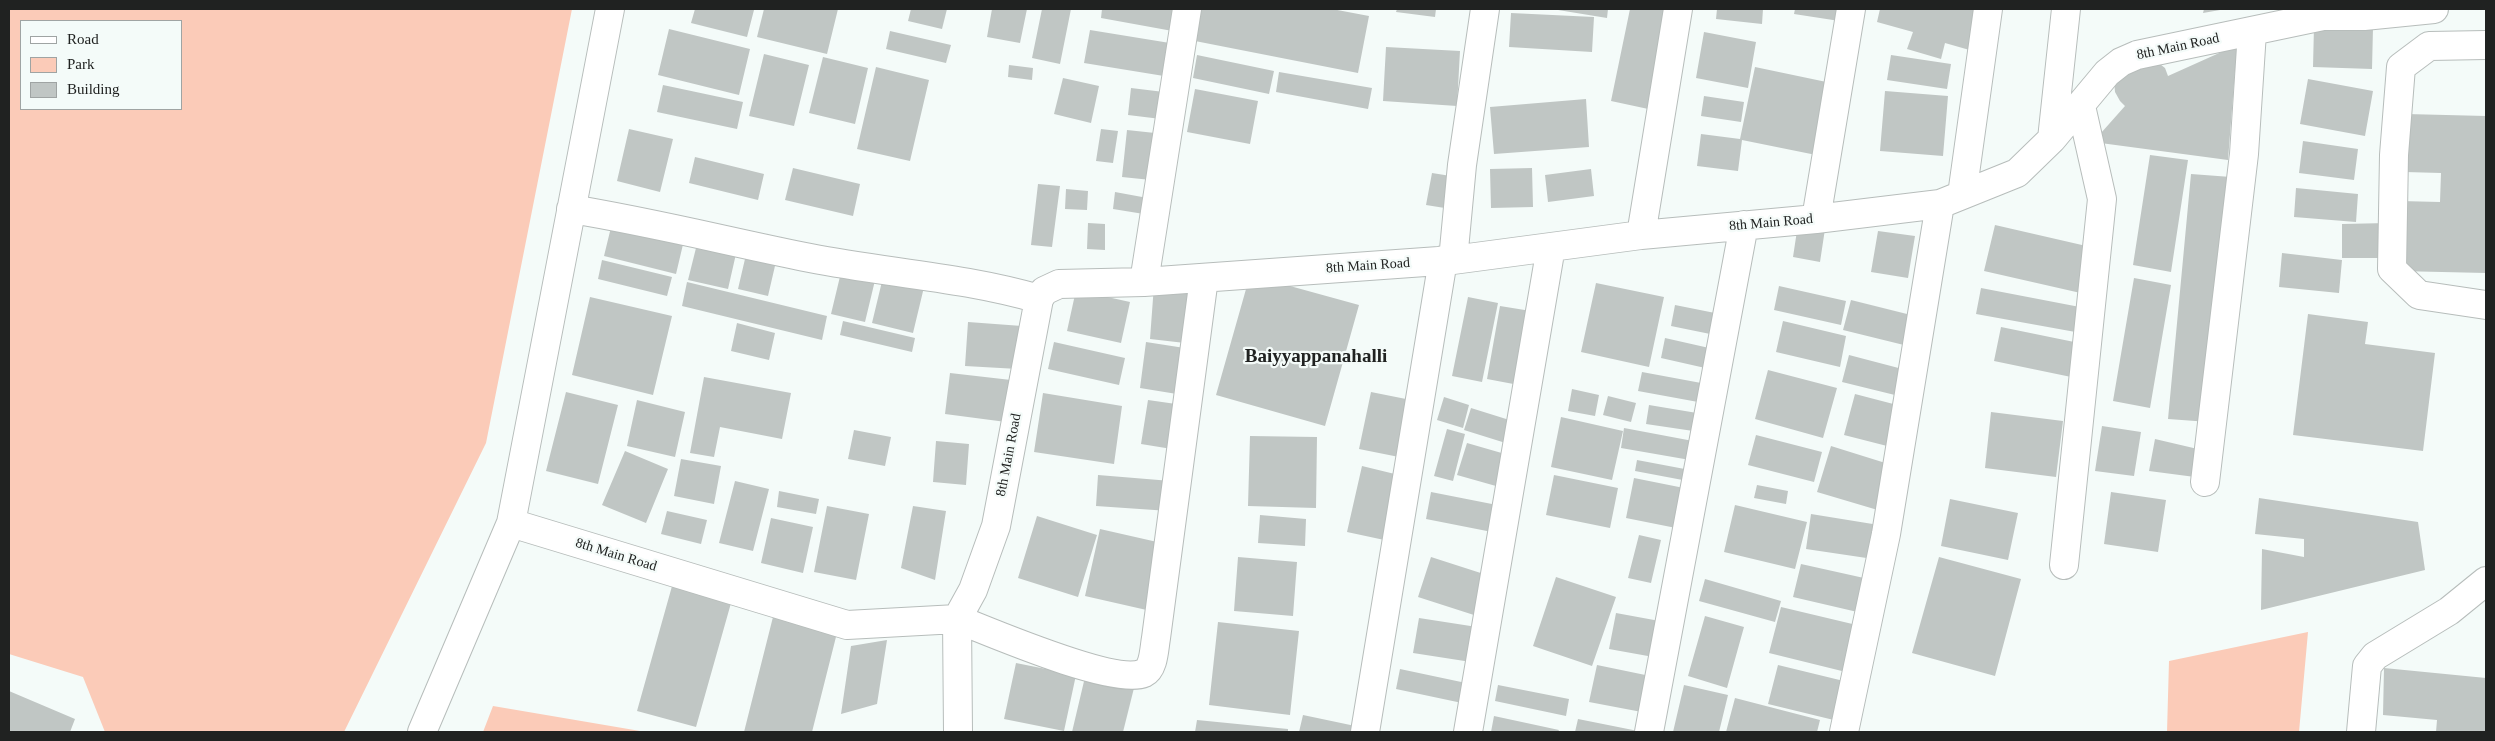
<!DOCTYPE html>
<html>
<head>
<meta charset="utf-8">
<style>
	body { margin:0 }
	#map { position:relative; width:2495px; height:741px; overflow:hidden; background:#f4fbf9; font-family:"Times New Roman",serif }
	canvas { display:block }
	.frame { position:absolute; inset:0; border:10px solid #202221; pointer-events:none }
	.legend { position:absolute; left:20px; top:20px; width:162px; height:90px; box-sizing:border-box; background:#f4fbf9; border:1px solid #9fa4a3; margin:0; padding:6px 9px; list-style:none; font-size:15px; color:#202221 }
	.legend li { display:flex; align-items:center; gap:10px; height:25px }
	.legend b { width:25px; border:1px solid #9fa4a3 }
</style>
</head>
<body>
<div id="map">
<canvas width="2495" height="741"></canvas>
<div class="frame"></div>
<ul class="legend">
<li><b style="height:6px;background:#fff"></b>Road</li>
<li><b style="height:14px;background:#fbcbb8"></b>Park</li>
<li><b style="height:14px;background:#c0c6c4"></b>Building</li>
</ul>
</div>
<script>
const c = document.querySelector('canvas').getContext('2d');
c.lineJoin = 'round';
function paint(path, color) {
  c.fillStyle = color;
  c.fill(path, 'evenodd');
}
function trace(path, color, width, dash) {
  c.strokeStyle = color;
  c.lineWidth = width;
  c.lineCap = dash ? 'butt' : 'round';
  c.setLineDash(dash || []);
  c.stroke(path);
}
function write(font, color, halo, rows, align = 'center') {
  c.font = font + ' "Times New Roman",serif';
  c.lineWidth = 4.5;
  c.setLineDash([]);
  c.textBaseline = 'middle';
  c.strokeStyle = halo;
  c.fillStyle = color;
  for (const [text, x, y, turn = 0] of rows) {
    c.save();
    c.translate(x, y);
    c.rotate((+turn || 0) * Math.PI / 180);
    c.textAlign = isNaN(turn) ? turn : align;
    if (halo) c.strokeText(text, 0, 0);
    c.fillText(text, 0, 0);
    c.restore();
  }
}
const green = new Path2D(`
	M9 9H572L486 443 344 732H105L83 677 9 654ZM21 21H181V109H21Z
	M2308 632 2299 732H2167L2169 661Z
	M493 706 646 732H483Z`);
const building = new Path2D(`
	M695 9 754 10 747 37 691 23Z
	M764 9H838L827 54 757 37Z
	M911 9H947L942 29 908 21Z
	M992 9H1027L1020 43 987 37Z
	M1042 9H1071L1060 64 1032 58Z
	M1102 9H1182L1178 32 1101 18Z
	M1201 9H1332L1369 16 1358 73 1195 41Z
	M1397 9H1436L1435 17 1396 12Z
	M1552 9H1608L1607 18Z
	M1630 9H1673L1653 110 1611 101Z
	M1717 9H1763L1762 24 1716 19Z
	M1795 9H1848L1846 22 1794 14Z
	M1880 9H1985L1973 51 1945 43 1941 59 1907 49 1913 32 1877 22Z
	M2204 9H2220V10L2203 13Z
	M1511 13 1594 17 1592 52 1509 47Z
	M2314 26 2373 28 2372 69 2313 67Z
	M669 29 750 49 739 95 658 75Z
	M1090 30 1176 44 1170 77 1084 63Z
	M890 31 951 45 946 63 886 49Z
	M1704 32 1756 42 1748 88 1696 78Z
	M2237 45 2228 160 2093 142 2125 106 2120 101 2115 92 2114 80 2118 71 2156 61 2165 68 2168 76Z
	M1386 47 1460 51 1457 106 1383 101Z
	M764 54 809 65 794 126 749 116Z
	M1197 55 1274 71 1269 94 1193 78Z
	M1891 55 1951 64 1947 89 1887 80Z
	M823 57 868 68 855 124 809 113Z
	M1009 65 1033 68 1032 80 1008 77Z
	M876 67 929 80 910 161 857 149Z
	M1755 67 1836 84 1821 156 1742 140 1738 171 1697 166 1701 134 1740 139Z
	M1279 72 1372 88 1368 109 1276 92Z
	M1063 78 1099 86 1091 123 1054 114Z
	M2308 79 2373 91 2365 136 2300 124Z
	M663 85 743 102 737 129 657 112Z
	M1131 88 1164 92 1161 119 1128 115Z
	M1195 89 1258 101 1250 144 1187 132Z
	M1885 91 1948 96 1943 156 1880 151Z
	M1704 96 1744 102 1741 122 1701 116Z
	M1586 99 1589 147 1494 154 1490 107Z
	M2406 114 2486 116V273L2398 271 2400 201 2440 202 2441 173 2405 172Z
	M629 129 673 139 660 192 617 181Z
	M1101 129 1118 131 1113 163 1096 161Z
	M1127 130 1155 133 1151 180 1122 177Z
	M2303 141 2358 149 2354 180 2299 173Z
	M2150 155 2188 160 2171 272 2133 265Z
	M695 157 764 174 758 200 689 183Z
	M793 168 860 184 853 216 785 200Z
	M1532 168 1533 207 1491 208 1490 169Z
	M1591 169 1594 196 1548 202 1545 175Z
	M1432 173 1457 177 1451 209 1426 205Z
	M2191 174 2231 177 2209 422 2168 419Z
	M1038 184 1060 186 1052 247 1031 245Z
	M2296 188 2358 194 2356 222 2294 217Z
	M1066 189 1088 191 1087 210 1065 209Z
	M1115 192 1153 199 1150 215 1113 209Z
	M613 219 685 236 676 274 604 256Z
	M1088 223 1105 224V250L1087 249Z
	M2388 223V258H2342V224Z
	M1798 224 1825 229 1820 262 1793 257Z
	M1995 225 2095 248 2085 294 1984 271Z
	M1878 231 1915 236 1908 278 1871 272Z
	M699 236 738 245 728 289 688 280Z
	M748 246 778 253 768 296 738 289Z
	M2282 253 2342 260 2339 293 2279 287Z
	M602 260 672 277 667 296 598 279Z
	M843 264 877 272 865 322 831 314Z
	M884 273 925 283 913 333 872 323Z
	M1250 275 1359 305 1325 426 1216 395Z
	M2134 278 2171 285 2150 408 2113 401Z
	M687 282 827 316 822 340 682 306Z
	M1596 283 1664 297 1649 367 1581 352Z
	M1154 285 1190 287 1185 343 1150 339Z
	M1779 286 1846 301 1841 325 1774 310Z
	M1981 288 2085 308 2081 333 1976 314Z
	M1076 290 1130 302 1121 343 1067 331Z
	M590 297 672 316 653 395 572 375Z
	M1468 297 1498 303 1482 382 1452 376Z
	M1851 300 1919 317 1912 347 1843 330Z
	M1675 305 1725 315 1720 336 1671 326Z
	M1500 306 1537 312 1524 386 1487 379Z
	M2308 314 2368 322 2365 344 2435 353 2423 451 2293 435Z
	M843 321 915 338 912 352 840 335Z
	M1783 321 1846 336 1840 367 1776 352Z
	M968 322 1022 326 1018 369 965 366Z
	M737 323 775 333 769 360 731 351Z
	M2001 327 2084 344 2076 378 1994 361Z
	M1665 338 1718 350 1714 370 1661 358Z
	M1054 342 1125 358 1119 385 1048 369Z
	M1146 342 1191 349 1183 395 1140 388Z
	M1849 355 1910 371 1903 397 1842 382Z
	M1768 370 1837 388 1823 438 1755 419Z
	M1642 372 1712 385 1709 404 1638 391Z
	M950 373 1011 380 1006 422 945 414Z
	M704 377 791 393 782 439 720 427 714 457 690 453Z
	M1572 389 1599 395 1595 416 1568 411Z
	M566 392 618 405 598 484 546 471Z
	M1371 392 1416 401 1404 458 1359 449Z
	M1043 393 1122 406 1114 464 1034 452Z
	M1855 394 1901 406 1891 447 1844 435Z
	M1608 396 1636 403 1631 422 1603 415Z
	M1444 397 1469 405 1463 428 1437 420Z
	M637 400 685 412 675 457 627 446Z
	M1148 400 1183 405 1178 450 1141 444Z
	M1649 405 1703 414 1700 432 1646 424Z
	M1471 408 1519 423 1512 445 1464 430Z
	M1991 412 2063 421 2056 477 1985 468Z
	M1561 417 1623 431 1612 480 1551 467Z
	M2102 426 2141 432 2134 476 2095 471Z
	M1624 428 1693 441 1690 460 1621 448Z
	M1447 429 1465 434 1453 481 1434 476Z
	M854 430 891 437 885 466 848 459Z
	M1756 435 1822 452 1814 482 1748 465Z
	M1250 436 1317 437 1316 508 1248 506Z
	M2155 439 2202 450 2195 477 2149 471Z
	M936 441 969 444 966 485 933 482Z
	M1467 443 1512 456 1503 488 1457 475Z
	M1831 446 1895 466 1881 511 1817 492Z
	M625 451 668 469 646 523 602 505Z
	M681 459 721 466 714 504 674 496Z
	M1637 460 1690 470 1688 481 1635 471Z
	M1362 466 1403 476 1389 541 1347 532Z
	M1098 475 1171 481 1169 511 1096 506Z
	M1554 475 1618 488 1610 528 1546 515Z
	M1634 478 1689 489 1681 529 1626 518Z
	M735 481 769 489 753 551 719 543Z
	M1757 485 1788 491 1786 504 1754 498Z
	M779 491 819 499 816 514 777 507Z
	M1431 492 1497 505 1492 532 1426 519Z
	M2111 492 2166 500 2158 552 2104 544Z
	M2259 498 2418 522 2425 570 2261 610 2262 549 2304 557V539L2255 534Z
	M1950 499 2018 513 2008 560 1941 546Z
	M1735 505 1807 522 1795 569 1724 552Z
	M827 506 869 514 856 580 814 572Z
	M913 506 946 511 935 580 901 568Z
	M667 511 707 520 701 544 661 534Z
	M1811 514 1885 526 1880 560 1806 549Z
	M1260 515 1306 519 1305 546 1258 543Z
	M1037 516 1097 535 1078 597 1018 578Z
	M771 518 813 527 803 573 761 563Z
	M1100 529 1166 544 1151 611 1085 596Z
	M1639 535 1661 540 1651 583 1628 578Z
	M1238 557 1297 562 1293 616 1234 611Z
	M1431 557 1490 576 1477 616 1418 597Z
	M1939 557 2021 579 1995 676 1912 653Z
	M1801 564 1873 580 1866 614 1793 597Z
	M1556 577 1616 597 1592 666 1533 646Z
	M674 579 733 596 696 727 637 711Z
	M1705 579 1781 601 1775 622 1699 601Z
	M1781 607 1865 627 1854 674 1769 653Z
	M775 609 839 625 812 732H744Z
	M1616 613 1665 622 1659 658 1609 649Z
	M1705 616 1744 627 1727 688 1688 676Z
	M1419 618 1477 627 1471 662 1413 653Z
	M1218 622 1299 631 1290 715 1209 705Z
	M887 640 877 704 841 714 851 646Z
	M1016 663 1076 675 1064 731 1004 719Z
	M1597 665 1655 677 1647 713 1589 702Z
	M1778 665 1852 683 1842 722 1768 704Z
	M2384 668 2486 678V732H2436L2437 720 2383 715Z
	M1400 669 1466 683 1462 703 1396 689Z
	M1085 677 1134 688 1123 732H1072Z
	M1498 685 1569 699 1566 716 1495 701Z
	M1684 685 1728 695 1719 732H1673Z
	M9 691 75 719 70 732H9Z
	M1735 698 1820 720 1817 732H1726Z
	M1303 715 1360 727 1358 732H1299Z
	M1494 716 1559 730 1558 732H1491Z
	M1578 719 1638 731V732H1575Z
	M1197 720 1288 729V732H1195Z`);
const minor = new Path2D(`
	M2486 45 2429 46 2401 67 2394 155 2392 269 2419 295 2486 305
	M2052 139 2066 9
	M1962 195 1988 9
	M571 209C652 222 730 242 810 258 887 273 963 277 1039 299
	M1816 219 1851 9
	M1641 235 1678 9
	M1453 260 1462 165 1485 9
	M1144 282 1187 9
	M2205 482 2244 154 2252 32
	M511 523 847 625 957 619 973 590 996 526 1039 299 1044 291 1059 284 1144 282 1453 260 1641 235 1816 219 1940 204 2017 173 2052 139 2107 73 2121 62 2137 55 2323 16H2364L2434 9
	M2064 565 2102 199 2081 106
	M422 732 511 523 610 9
	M958 732 957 619C990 632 1115 686 1144 673 1154 668 1154 649 1156 638L1204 278
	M1365 732 1443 260
	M1468 732 1551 247
	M1649 732 1744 225
	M1844 732 1886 534 1940 204
	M2361 732 2367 666 2375 656 2449 611 2486 581`);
const streetNames = [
	["8th Main Road",2178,47,-12],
	["8th Main Road",1771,223,-5],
	["8th Main Road",1368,266,-4],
	["8th Main Road",1009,455,-79],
	["8th Main Road",616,555,17]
];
const districtNames = [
	["Baiyyappanahalli",1316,357]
];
paint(green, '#fbcbb8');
paint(building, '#c0c6c4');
trace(minor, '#b7bdbb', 30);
trace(minor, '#fff', 28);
write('14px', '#202221', '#f4fbf9', streetNames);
write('bold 19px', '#202221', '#f4fbf9', districtNames);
</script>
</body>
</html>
